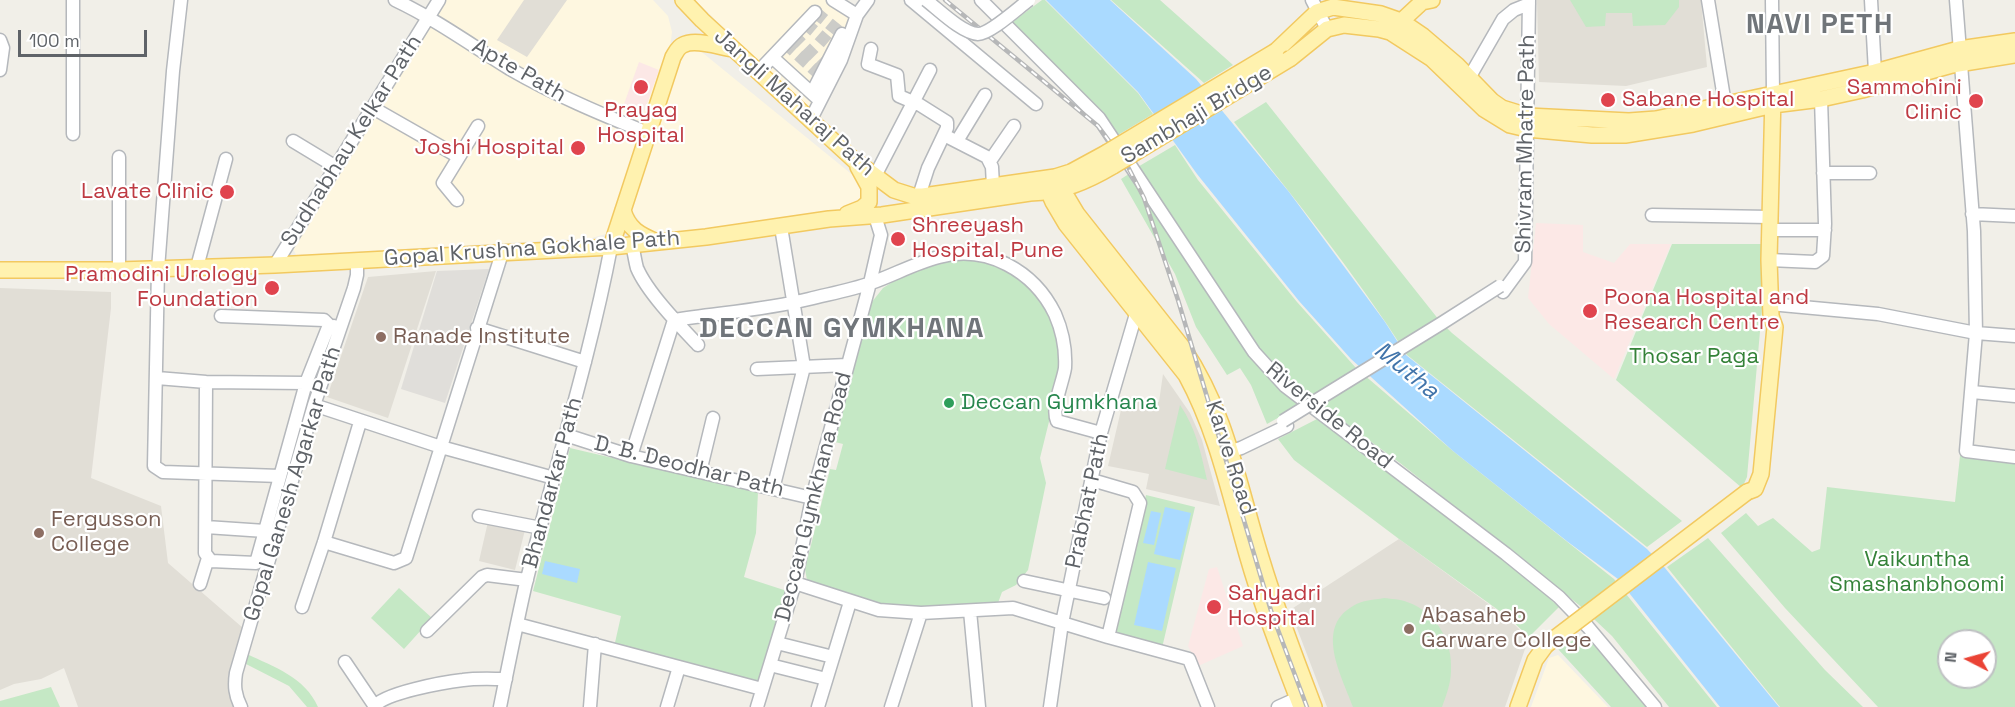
<!DOCTYPE html>
<html>
<head>
<meta charset="utf-8">
<style>
	body { margin:0 }
	#map { position:relative; width:2015px; height:707px; overflow:hidden; background:#f1efe8; font-family:"Space Grotesk",sans-serif }
	canvas { display:block }
	.north { position:absolute; left:1937px; top:629px; width:60px; height:60px; box-sizing:border-box; background:#fff; border:2px solid #bfc1c3; border-radius:50%; rotate:276deg; font-size:16px; font-weight:700; line-height:24px; text-align:center; color:#5f6368 }
	.north::after { content:''; display:block; margin:auto; width:21px; height:27px; background:#ea4335; clip-path:polygon(50% 0,100% 100%,50% 72%,0 100%) }
	.scale { position:absolute; left:18px; top:30px; width:129px; height:27px; box-sizing:border-box; border:3px solid #5f6368; border-top:0; padding-left:8px; font-size:18px; line-height:21px; white-space:nowrap; color:#5f6368; -webkit-text-stroke:4px #fff; paint-order:stroke }
</style>
</head>
<body>
<div id="map">
<canvas width="2015" height="707"></canvas>
<div class="north">N</div>
<div class="scale">100 m</div>
</div>
<script>
const c = document.querySelector('canvas').getContext('2d');
c.lineJoin = 'round';
function paint(path, color) {
  c.fillStyle = color;
  c.fill(path, 'evenodd');
}
function trace(path, color, width, dash) {
  c.strokeStyle = color;
  c.lineWidth = width;
  c.lineCap = dash ? 'butt' : 'round';
  c.setLineDash(dash || []);
  c.stroke(path);
}
function write(font, color, halo, rows, align = 'center') {
  c.font = font + ' "Space Grotesk",sans-serif';
  c.lineWidth = 4.5;
  c.setLineDash([]);
  c.textBaseline = 'middle';
  c.strokeStyle = halo;
  c.fillStyle = color;
  for (const [text, x, y, turn = 0] of rows) {
    c.save();
    c.translate(x, y);
    c.rotate((+turn || 0) * Math.PI / 180);
    c.textAlign = isNaN(turn) ? turn : align;
    if (halo) c.strokeText(text, 0, 0);
    c.fillText(text, 0, 0);
    c.restore();
  }
}
const commercial = new Path2D(`
	M444 0H653L668 16 672 32 670 48 609 233 592 238 296 255 291 244Z
	M695 0H826L853 19 811 113Z
	M698 49 860 181 865 188 863 200 851 209 656 236 644 228 629 206 678 53Z
	M1558 655 1608 707H1531L1549 658Z`);
const industrial = new Path2D(`
	M489 269 445 403 401 389 437 271Z`);
const education = new Path2D(`
	M524 0H567L527 57 497 40Z
	M1537 0H1701L1707 67 1626 86 1539 82Z
	M436 271 388 418 327 397 368 277Z
	M0 288 111 292V308L91 478 161 506 168 563 243 628 239 707H78L64 668 41 679 14 684 0 690Z
	M1163 374 1190 413 1202 440 1220 506 1146 489 1149 474 1108 466 1124 397 1159 402Z
	M490 513 527 522 515 570 479 561Z
	M1399 539 1508 618 1531 641 1525 649 1505 707H1327L1290 610Z`);
const medical = new Path2D(`
	M639 62 659 70 644 112 624 104Z
	M1536 223 1583 225V252L1614 263 1630 244H1671L1614 379 1549 324 1528 298Z
	M1217 567 1243 646 1198 666 1188 646 1209 569Z`);
const green = new Path2D(`
	M1042 0H1045L1138 93 1153 114 1118 135 1109 121 1011 23Z
	M1111 0H1160L1233 65 1204 83Z
	M1570 0H1679V7L1665 25 1633 26 1632 13H1606L1605 26 1586 27Z
	M1266 102 1439 320 1452 333 1682 521 1647 547 1407 355C1355 273 1294 198 1234 122Z
	M1175 145 1198 180 1297 302 1356 368 1453 451 1614 579 1717 707H1669L1612 636 1579 605 1400 463 1313 399 1265 359 1136 168Z
	M1135 170 1273 381 1299 406 1267 424 1251 385 1240 368 1227 375 1196 327 1175 274 1121 179Z
	M1672 244H1763L1762 309 1747 477 1742 488 1616 380Z
	M964 255 1018 272 1054 316 1063 365 1040 458 1046 483 1028 570 1016 585 1002 592 998 603 920 608 882 606 815 586 807 580 805 569 830 469 836 470 843 444 835 442 868 307 883 288 910 271Z
	M1180 405C1196 428 1201 453 1207 480L1165 469Z
	M1317 419 1520 572 1559 607 1529 637 1508 617 1399 539 1294 460 1278 439Z
	M570 448 758 492 756 533 744 577 790 592 761 686 614 647 621 616 533 591Z
	M1960 456 2015 461V707H1878L1785 608 1721 533 1746 513 1758 526 1773 518 1812 552 1820 549 1827 487 1955 502ZM1949 641H1985V677H1949Z
	M1146 495 1195 507 1162 648 1113 636Z
	M1708 538 1825 670 1863 707H1780L1667 567Z
	M399 588 432 618 404 649 371 618Z
	M1384 598C1392 599 1400 599 1407 602 1436 612 1453 641 1451 671 1451 683 1446 696 1442 707H1353C1342 676 1314 628 1353 606 1362 600 1374 600 1384 598Z
	M1584 634 1649 707H1611L1558 649Z
	M247 654C274 667 305 677 318 707H307L289 686 246 664Z
	M51 687 60 707H0V701Z`);
const water = new Path2D(`
	M1046 0H1110L1196 79 1289 192 1385 322 1406 355 1647 549 1665 568 1779 707H1720L1618 579 1568 542 1453 451 1351 359 1299 301 1197 174 1138 92Z
	M1165 507 1191 513 1180 560 1154 554Z
	M1151 511 1161 513 1154 545 1143 543Z
	M545 561 580 569 577 583 542 574Z
	M1148 562 1176 568 1162 631 1134 625Z`);
const minorTunnel = new Path2D(`
	M815 12 842 34
	M805 23 835 49
	M793 35 825 67
	M785 43 821 76`);
const minor = new Path2D(`
	M73 0V134
	M181 0 173 71 158 269 154 466 163 472 280 476
	M395 0C437 20 471 45 510 69 555 95 600 114 648 133
	M833 0 857 15
	M911 0 1036 104
	M981 0 1099 118 1254 352 1285 386 1506 554 1559 597 1588 627 1655 707
	M1312 0 1327 29
	M1708 0 1725 104
	M1772 0 1773 93
	M1871 0 1875 72
	M1956 0 1974 231 1976 333 1966 451 2015 457
	M0 40 3 48 0 70
	M871 49 868 64 897 75 899 96 920 105 947 122V128L928 168 919 196
	M772 57 816 97
	M758 72 815 12
	M1469 78 1503 19 1514 10 1529 4
	M812 93 842 34
	M373 108 459 157
	M810 121 841 60 857 15 868 0
	M944 135 987 157 992 167 993 186
	M293 141 336 167
	M957 141 985 95
	M119 157V270
	M990 161 1014 126
	M1823 173H1870
	M875 176 930 70
	M457 200 443 183 478 126
	M1972 214 2015 216
	M1652 215 1770 217
	M1770 230H1825
	M632 245C634 252 635 261 637 268 647 292 680 326 698 345
	M1769 260 1815 262 1823 256 1825 224 1821 99
	M275 265 439 0
	M197 267 226 159
	M1503 292 1525 262 1529 0
	M1770 304 1878 314 1976 333 2015 336
	M221 316 324 320 330 326
	M674 320C718 313 765 310 809 299 829 294 851 290 871 283 894 275 915 263 939 257 987 244 1034 271 1055 314 1062 330 1066 350 1065 368 1063 382 1051 408 1057 421L1101 433
	M477 328 585 362
	M757 369 847 365
	M157 378 206 382 306 383
	M206 382 205 553 211 561 256 563 306 383 327 330 334 326 340 329
	M1972 392 2015 396
	M314 405 441 447 554 478
	M566 435 631 456 812 498
	M1222 454 1241 448 1287 426
	M631 456 674 320
	M700 472 713 418
	M1092 480 1133 492 1140 503 1108 637
	M773 489 804 367 781 227
	M479 516 541 528
	M206 527 265 531
	M324 542 394 563 406 558 502 253
	M1024 581 1104 598
	M795 583 879 610 921 613 1013 608 1108 637 1189 659 1208 707
	M200 584 208 558
	M302 607 324 542 360 422
	M970 611 979 707
	M517 624 762 689
	M427 631 482 577 487 575 527 580
	M777 643 833 657
	M345 662 374 705
	M770 665 826 679
	M241 707C235 695 234 686 236 673L314 405 354 288 357 275V260
	M374 707C383 693 445 682 463 680 477 678 492 679 506 679
	M500 707C508 667 516 627 525 587 553 473 589 362 611 247
	M590 707 595 644
	M667 707 679 667
	M757 707 795 583 812 498 870 283 881 235 875 216
	M818 707 850 602
	M891 707 921 613
	M1050 707 1062 623 1101 433 1136 314 1141 310
	M1278 707 1298 698`);
const major = new Path2D(`
	M683 0 702 20 854 160 894 190 913 196H923L1055 177 1071 172 1106 153
	M1394 28 1422 2 1432 0
	M1276 51 1317 12 1333 7 1381 14 1401 21 1423 36 1457 65 1492 101 1502 108 1528 116 1629 121 1656 119 1801 88 1875 72 1959 49 2015 41
	M1291 58 1327 29 1344 25 1379 29 1390 32 1432 59 1484 109 1510 125 1527 129 1592 135H1625L1693 124 1773 105 1821 99 1862 90 1952 65 2015 55
	M1055 177 1077 214 1183 348C1228 415 1238 485 1262 561 1277 611 1296 659 1314 707
	M1043 179 1053 202 1066 224 1186 375C1218 434 1230 496 1249 561 1263 610 1283 659 1301 707
	M623 210C628 229 640 235 657 242
	M847 214 862 208 869 202V187L858 167
	M611 247 673 57C676 52 678 47 683 45 695 38 719 47 733 49
	M0 270H119L275 265 611 247 706 237 829 219 882 215 1030 193C1062 192 1086 182 1113 166
	M1747 492 1755 489 1761 474 1775 327 1771 316 1769 260 1773 95
	M1518 707 1535 660 1546 645`);
const rail = new Path2D(`
	M945 0 1098 126 1127 165 1144 198 1178 300 1272 614 1307 707`);
const minorBridge = new Path2D(`
	M926 0C939 10 962 33 978 34 990 34 1018 8 1029 0
	M1283 421 1442 323 1500 286`);
const majorBridge = new Path2D(`
	M1106 153 1276 51
	M1113 166 1291 58
	M1546 645 1747 492`);
const markers = [
	[641,87,8,"#e0444e"],
	[1608,100,8,"#e0444e"],
	[1976,101,8,"#e0444e"],
	[578,148,8,"#e0444e"],
	[227,192,8,"#e0444e"],
	[898,239,8,"#e0444e"],
	[272,288,8,"#e0444e"],
	[1590,311,8,"#e0444e"],
	[381,337,6,"#8d6e63"],
	[949,403,6,"#2e9e5b"],
	[39,533,6,"#8d6e63"],
	[1214,607,8,"#e0444e"],
	[1409,629,6,"#8d6e63"]
];
const streetNames = [
	["Apte Path",519,71,30],
	["Jangli Maharaj Path",794,103,42],
	["Sambhaji Bridge",1197,115,-31],
	["Sudhabhau Kelkar Path",352,141,-58],
	["Shivram Mhatre Path",1526,144,-89],
	["Gopal Krushna Gokhale Path",532,249,-4],
	["Riverside Road",1329,416,39],
	["Karve Road",1230,458,72],
	["D. B. Deodhar Path",689,467,14],
	["Bhandarkar Path",553,483,-75],
	["Gopal Ganesh Agarkar Path",293,484,-73],
	["Deccan Gymkhana Road",814,497,-76],
	["Prabhat Path",1088,501,-78]
];
const healthNames = [
	["Sammohini",1962,88],
	["Clinic",1962,113],
	["Sabane Hospital",1622,100,"left"],
	["Prayag",641,111,"center"],
	["Hospital",641,136,"center"],
	["Joshi Hospital",564,148],
	["Lavate Clinic",214,192],
	["Shreeyash",912,226,"left"],
	["Hospital, Pune",912,251,"left"],
	["Pramodini Urology",258,275],
	["Foundation",258,300],
	["Poona Hospital and",1604,298,"left"],
	["Research Centre",1604,323,"left"],
	["Sahyadri",1228,594,"left"],
	["Hospital",1228,619,"left"]
];
const educationNames = [
	["Ranade Institute",393,337],
	["Fergusson",51,520],
	["College",51,545],
	["Abasaheb",1421,616],
	["Garware College",1421,641]
];
const parkNames = [
	["Thosar Paga",1694,357],
	["Vaikuntha",1917,560],
	["Smashanbhoomi",1917,585]
];
const leisureNames = [
	["Deccan Gymkhana",961,403]
];
const waterNames = [
	["Mutha",1406,371,39]
];
const districtNames = [
	["NAVI PETH",1820,25],
	["DECCAN GYMKHANA",842,329]
];
paint(commercial, '#fef7e0');
paint(industrial, '#e0deda');
paint(education, '#e1ded6');
paint(medical, '#fce8e6');
paint(green, '#c5e8c5');
paint(water, '#aadaff');
trace(minorTunnel, '#ccccc8', 12, [12, 6]);
trace(minor, '#b5b8bc', 15);
trace(major, '#f2c960', 18);
trace(minor, '#fff', 12);
trace(major, '#fff2af', 15);
trace(rail, '#b6b7b8', 4.5);
trace(rail, '#fff', 2, [7]);
trace(minorBridge, '#b5b8bc', 15, []);
trace(majorBridge, '#f2c960', 18, []);
trace(minorBridge, '#fff', 12);
trace(majorBridge, '#fff2af', 15);
for (const [x, y, r, color] of markers) {
  const dot = new Path2D();
  dot.arc(x, y, r, 0, 2 * Math.PI);
  c.fillStyle = color;
  c.fill(dot);
  trace(dot, '#fff', 2);
}
write('22px', '#5f6368', '#fff', streetNames);
write('22px', '#be3a42', '#fff', healthNames, 'right');
write('22px', '#785e54', '#fff', educationNames, 'left');
write('22px', '#348238', '#fff', parkNames);
write('22px', '#27864d', '#fff', leisureNames, 'left');
write('italic 24px', '#4174aa', '#fff', waterNames);
c.letterSpacing = '1.5px';
write('bold 28px', '#70757a', '#fff', districtNames);
c.letterSpacing = '0px';
</script>
</body>
</html>
